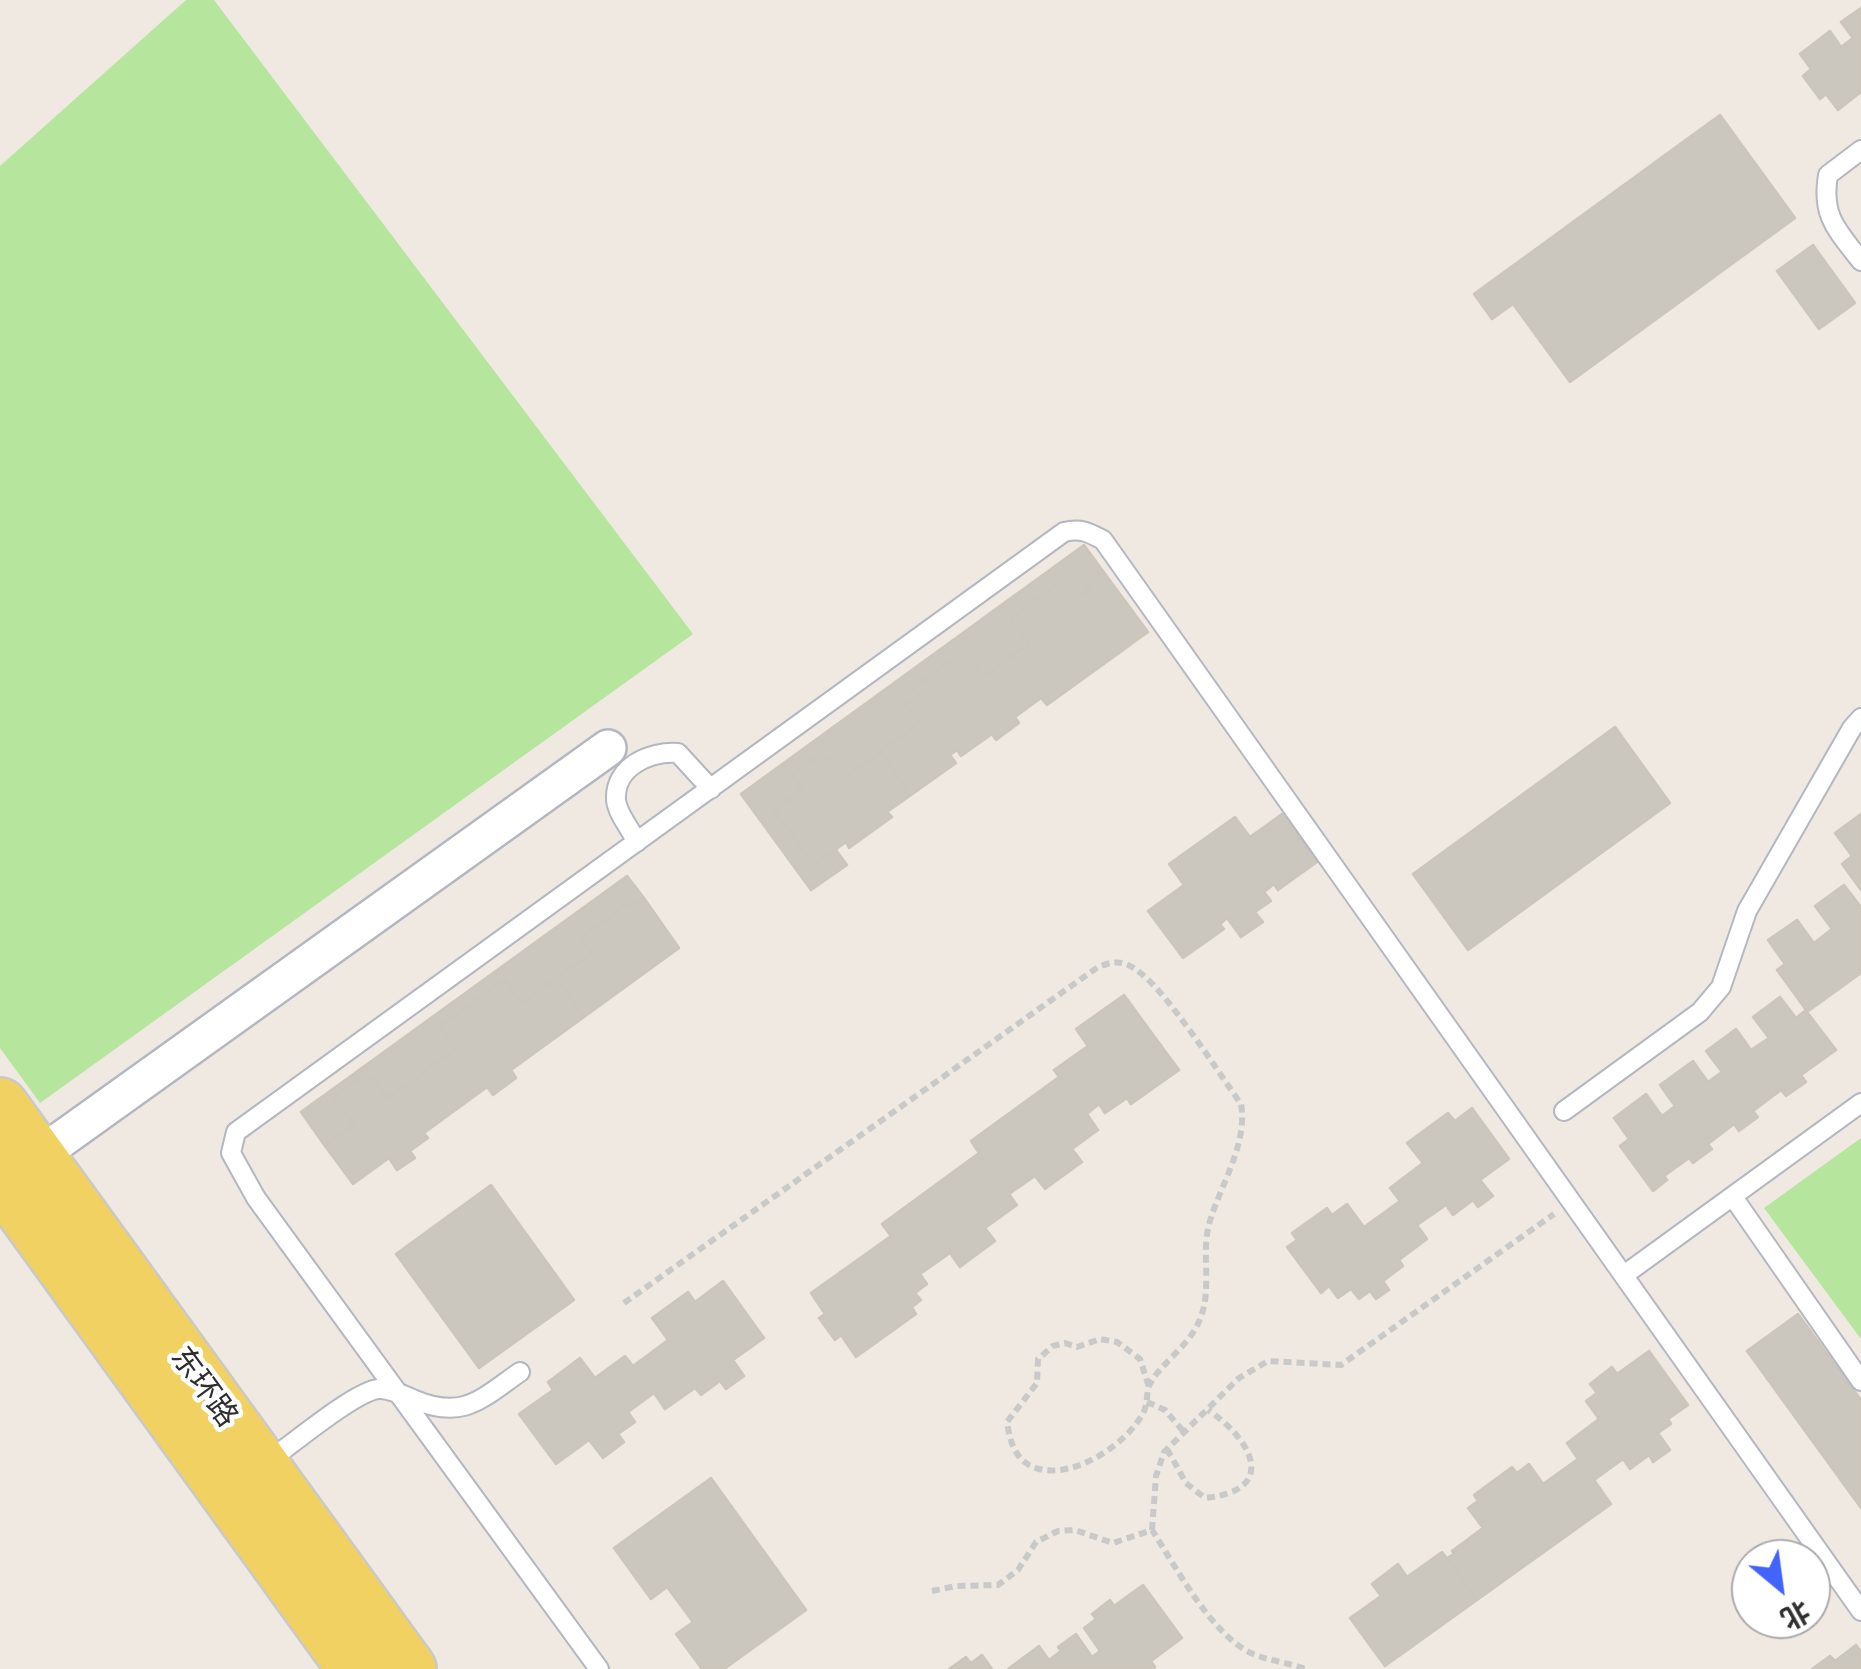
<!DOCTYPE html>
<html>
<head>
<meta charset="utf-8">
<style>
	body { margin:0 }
	#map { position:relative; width:1861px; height:1669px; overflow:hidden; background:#efe9e1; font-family:"Alegreya Sans","Noto Sans SC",sans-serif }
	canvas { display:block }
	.north { position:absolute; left:1731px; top:1539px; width:100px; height:100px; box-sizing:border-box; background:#fff; border:2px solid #ababab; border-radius:50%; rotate:151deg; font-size:28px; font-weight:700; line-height:40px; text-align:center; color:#2e2e2e }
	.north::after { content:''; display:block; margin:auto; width:35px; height:45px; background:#4264fb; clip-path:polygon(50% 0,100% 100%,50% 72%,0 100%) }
</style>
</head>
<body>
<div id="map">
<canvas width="1861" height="1669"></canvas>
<div class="north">北</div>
</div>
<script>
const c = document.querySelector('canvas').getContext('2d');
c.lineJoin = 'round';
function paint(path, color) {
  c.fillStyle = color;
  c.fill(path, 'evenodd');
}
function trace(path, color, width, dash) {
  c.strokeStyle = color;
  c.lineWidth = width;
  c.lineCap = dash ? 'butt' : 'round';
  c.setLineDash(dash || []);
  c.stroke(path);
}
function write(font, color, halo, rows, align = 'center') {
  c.font = font + ' "Alegreya Sans","Noto Sans SC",sans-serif';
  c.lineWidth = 9;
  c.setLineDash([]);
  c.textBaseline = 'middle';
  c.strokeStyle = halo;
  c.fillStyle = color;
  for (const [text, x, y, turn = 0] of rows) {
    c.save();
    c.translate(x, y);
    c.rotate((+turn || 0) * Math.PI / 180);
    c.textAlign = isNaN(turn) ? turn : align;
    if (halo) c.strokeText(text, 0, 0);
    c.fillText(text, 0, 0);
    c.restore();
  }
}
const green = new Path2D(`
	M186 0H214L693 634 40 1103 0 1048V166Z
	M1861 1138V1339L1764 1208Z`);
const building = new Path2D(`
	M1861 8V92L1838 110 1826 94 1820 99 1803 76 1811 69 1800 54 1830 31 1841 47 1853 38 1841 22Z
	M1720 115 1795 218 1570 382 1513 304 1492 319 1474 294Z
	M1813 245 1855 303 1819 329 1777 271Z
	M1084 545 1103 571 1085 583 1090 589 1077 597 1063 579 1011 618 1030 643 983 677 969 658 958 666 954 659 913 688 918 695 906 704 919 723 848 775 834 755 819 765 814 758 791 775 802 790 774 810 814 865 836 850 847 865 811 890 741 794Z
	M1103 571 1148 632 1047 705 1041 698 1015 717 1019 723 996 740 992 734 961 756 957 750 950 755 956 763 911 795 880 752 919 723 906 704 918 695 913 688 954 659 958 666 969 658 983 677 1030 643 1011 618 1063 579 1077 597 1090 589 1085 583Z
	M1615 727 1670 803 1468 950 1413 874Z
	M880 752 911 795 887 812 892 817 849 848 846 842 814 865 774 810 802 790 791 775 814 758 819 765 834 755 848 775Z
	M1282 814 1317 862 1278 890 1274 884 1264 892 1271 901 1255 912 1263 922 1241 937 1227 918 1220 924 1224 929 1183 958 1148 911 1184 885 1169 864 1235 817 1250 837Z
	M1861 814V890L1842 864 1852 856 1835 833Z
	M627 876 644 898 631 907 628 903 580 938 591 954 521 1003 504 980 440 1026 457 1048 388 1098 373 1077 363 1085 359 1079 333 1097 354 1125 325 1146 301 1112Z
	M1844 885 1861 907V973L1807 1012 1836 1050 1801 1075 1806 1082 1786 1096 1781 1090 1753 1111 1758 1117 1739 1131 1734 1124 1708 1144 1712 1149 1693 1163 1689 1158 1664 1176 1667 1180 1653 1191 1620 1146 1629 1139 1614 1118 1646 1094 1662 1116 1675 1106 1660 1085 1693 1061 1708 1082 1722 1072 1706 1051 1736 1029 1751 1050 1769 1038 1753 1017 1780 997 1796 1018 1806 1010 1777 970 1785 964 1768 940 1797 920 1814 943 1832 929 1815 906Z
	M644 898 679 948 584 1017 556 978 591 954 580 938 628 903 631 907Z
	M556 978 584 1017 511 1070 516 1078 493 1095 487 1087 424 1133 428 1138 410 1151 415 1158 397 1170 389 1158 353 1184 325 1146 354 1125 333 1097 359 1079 363 1085 373 1077 388 1098 457 1048 440 1026 504 980 521 1003Z
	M1124 995 1179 1070 1131 1104 1127 1098 1105 1113 1099 1104 1087 1114 1098 1130 1072 1149 1082 1162 1045 1189 1035 1176 1009 1194 1017 1205 985 1228 995 1241 960 1267 950 1253 920 1274 927 1284 915 1293 921 1300 912 1307 916 1314 856 1357 841 1335 835 1340 819 1318 825 1314 811 1293 891 1236 882 1224 979 1153 971 1141 1059 1077 1054 1070 1088 1046 1076 1029Z
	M1472 1108 1509 1159 1480 1180 1493 1196 1478 1207 1473 1200 1453 1215 1446 1205 1417 1225 1427 1239 1399 1260 1403 1266 1383 1281 1389 1290 1376 1299 1370 1291 1359 1299 1351 1289 1338 1298 1329 1286 1321 1293 1287 1247 1297 1240 1292 1233 1327 1208 1332 1215 1347 1204 1364 1227 1400 1201 1390 1188 1423 1163 1407 1143 1448 1113 1455 1121Z
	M491 1185 574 1300 479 1368 396 1254Z
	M723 1281 764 1338 733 1360 744 1376 726 1389 720 1381 701 1395 695 1388 665 1409 654 1393 628 1412 635 1422 618 1434 624 1442 603 1458 589 1440 556 1464 519 1414 553 1390 548 1382 580 1358 595 1378 625 1356 633 1366 668 1340 652 1318 688 1292 695 1302Z
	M1798 1314 1861 1400V1508L1747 1351Z
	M1649 1351 1688 1405 1668 1419 1671 1424 1658 1433 1670 1450 1653 1462 1649 1455 1630 1469 1623 1459 1594 1480 1611 1504 1477 1600 1447 1558 1454 1554 1452 1551 1483 1528 1468 1508 1478 1501 1474 1495 1512 1467 1517 1473 1529 1464 1543 1484 1578 1459 1567 1443 1599 1419 1586 1401 1597 1393 1590 1384 1612 1367 1617 1374Z
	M711 1478 806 1610 724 1669H702L676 1634 693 1622 667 1587 651 1599 614 1548Z
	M1442 1552 1477 1600 1385 1666 1350 1618 1381 1596 1372 1584 1398 1564 1407 1577Z
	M1143 1585 1182 1638 1151 1661 1155 1667 1153 1669H1008L1039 1646 1049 1660 1061 1651 1058 1647 1076 1634 1092 1657 1100 1651 1084 1628 1096 1619 1092 1614 1110 1600 1114 1606Z
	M1856 1645 1861 1652V1669H1812L1830 1656 1835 1661Z
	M982 1655 992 1669H949L966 1657 971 1663Z`);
const path = new Path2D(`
	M624 1303 1098 967C1109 963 1117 960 1128 965 1159 977 1219 1074 1241 1104 1248 1143 1221 1184 1210 1221 1200 1252 1213 1288 1200 1319 1190 1346 1159 1364 1149 1386 1146 1395 1148 1406 1142 1415 1125 1445 1075 1478 1039 1469 1016 1463 1010 1443 1007 1422L1037 1383 1038 1359 1053 1346 1065 1343 1077 1347 1100 1339 1117 1342 1140 1359 1149 1387
	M1147 1402 1165 1410 1183 1431
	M1167 1449 1186 1483 1205 1498C1281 1490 1250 1438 1208 1410
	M1152 1530 1156 1476 1164 1452 1239 1378 1268 1361 1341 1365 1554 1214
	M932 1591 956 1586 998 1585 1018 1570 1036 1542 1058 1531 1075 1530 1113 1543 1152 1530C1176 1567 1211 1634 1251 1653 1268 1661 1287 1662 1305 1669`);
const lane = new Path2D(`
	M1861 150 1828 175C1821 216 1837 230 1861 261
	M637 842C631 830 617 813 616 800 614 766 651 751 678 753L711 789
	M1564 1111 1700 1012 1721 987 1747 911 1852 728 1861 718
	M1733 1197 1861 1381
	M1624 1275 1861 1103
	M267 1462C290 1446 354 1392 378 1389 390 1388 405 1396 415 1400 464 1420 481 1399 520 1372
	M599 1669 256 1198 231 1153 236 1132 1064 532C1081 528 1088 532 1103 540L1861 1611`);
const street = new Path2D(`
	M37 1157 608 748`);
const primary = new Path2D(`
	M0 1106 408 1669
	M0 1177 356 1669`);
const streetNames = [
	["东环路",204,1387,54]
];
paint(green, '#b6e59e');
paint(building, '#cbc7bf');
trace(building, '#cbc5ba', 2.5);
trace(lane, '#b4b7c1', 22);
trace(street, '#b4b7c1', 40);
trace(primary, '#c9c9c9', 60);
trace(path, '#c9c9c9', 6, [8, 5]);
trace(lane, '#fff', 18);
trace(street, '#fff', 35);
trace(primary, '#f2d163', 55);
write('30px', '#2e2e2e', '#fff', streetNames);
</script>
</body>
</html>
